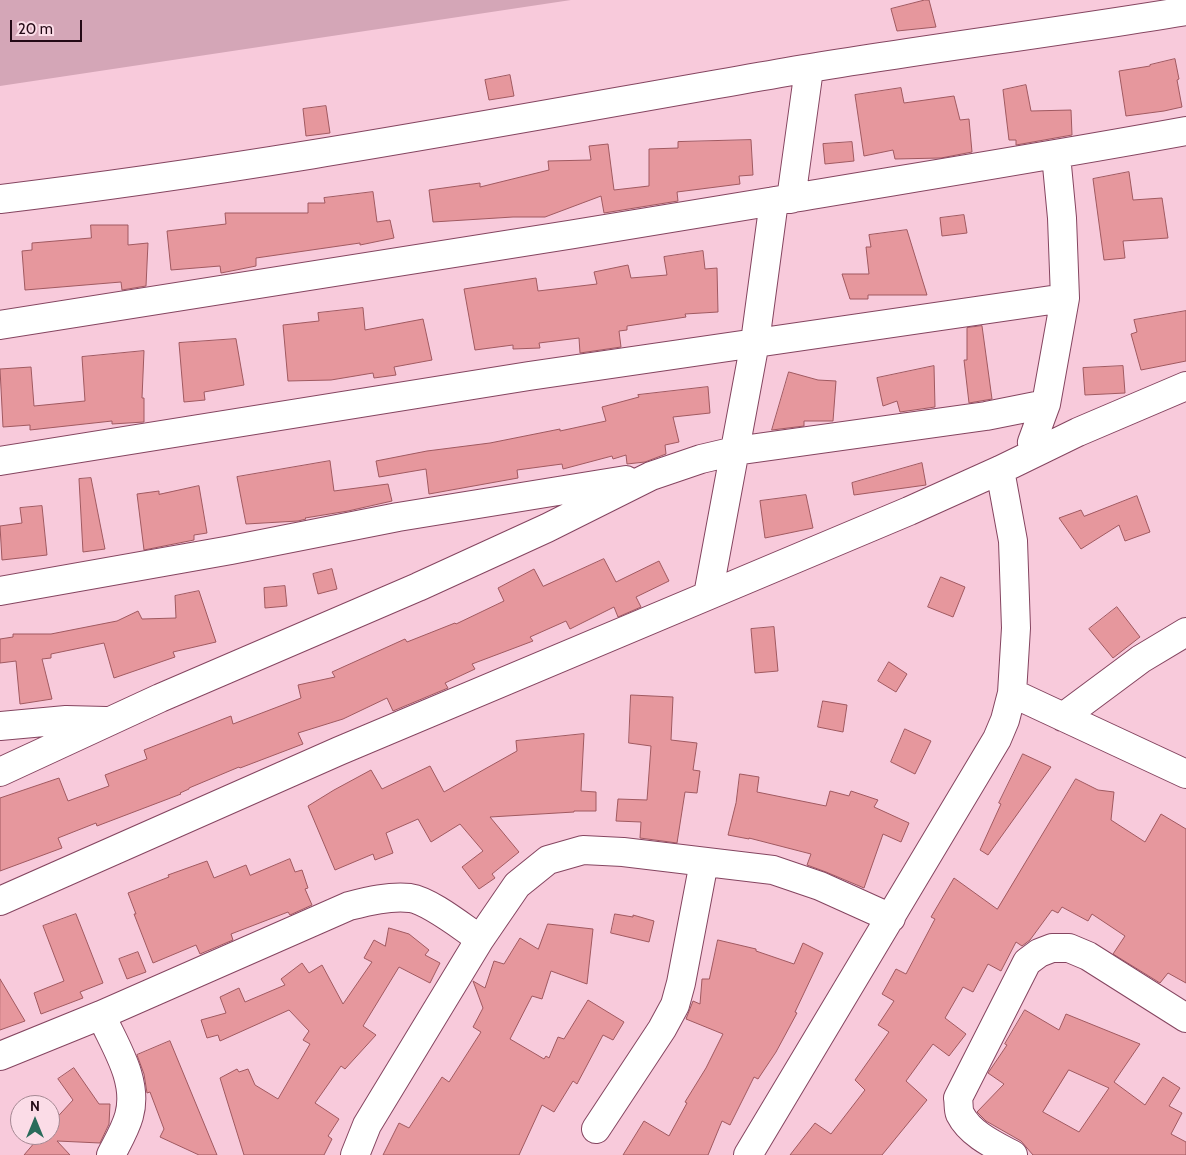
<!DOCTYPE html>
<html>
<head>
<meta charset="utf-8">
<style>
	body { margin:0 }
	#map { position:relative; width:1186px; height:1155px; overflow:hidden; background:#f8cadb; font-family:Cabin,sans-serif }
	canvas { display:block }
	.north { position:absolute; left:10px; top:1095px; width:50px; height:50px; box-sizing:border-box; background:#fbdce7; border:1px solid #a58893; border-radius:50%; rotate:0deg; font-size:14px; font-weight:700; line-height:20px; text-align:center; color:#230915 }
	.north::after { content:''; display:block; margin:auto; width:18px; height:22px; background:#2a6b5b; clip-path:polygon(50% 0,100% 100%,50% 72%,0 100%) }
	.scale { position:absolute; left:10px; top:20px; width:72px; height:22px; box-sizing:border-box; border:2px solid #230915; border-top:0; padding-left:6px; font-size:15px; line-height:18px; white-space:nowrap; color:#230915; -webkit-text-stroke:4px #fbdce7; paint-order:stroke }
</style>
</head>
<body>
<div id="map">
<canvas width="1186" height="1155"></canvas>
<div class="north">N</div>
<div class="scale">20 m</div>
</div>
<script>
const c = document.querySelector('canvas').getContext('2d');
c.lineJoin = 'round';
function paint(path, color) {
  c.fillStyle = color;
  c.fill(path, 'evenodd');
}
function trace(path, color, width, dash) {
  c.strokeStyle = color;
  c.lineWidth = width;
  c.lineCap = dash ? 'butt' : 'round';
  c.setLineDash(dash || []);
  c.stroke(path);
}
const green = new Path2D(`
	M0 0H571L0 86Z`);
const building = new Path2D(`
	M925 0H929L936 27 897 31 891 9Z
	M1175 59 1179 79 1177 80 1182 107 1164 111 1126 116 1119 71 1150 66V65Z
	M510 75 514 96 489 100 485 80Z
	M1026 85 1031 111 1071 110 1072 135 1016 145V140H1009L1003 90Z
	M901 88 904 103 954 96 960 120 969 119 972 152 941 158 895 159 893 150 864 156 855 95Z
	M326 106 330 133 306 136 303 109Z
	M751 140 753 175 739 176 740 184 677 192 678 201 604 213 601 196 545 217H513L433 222 429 190 480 183V187L549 170 548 161 591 160 589 146 608 144 614 190 649 186V149L678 148V142Z
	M852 142 854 161 825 164 823 144Z
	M1129 172 1133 200 1162 198 1168 238 1123 241 1125 258 1104 260 1093 179Z
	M373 192 377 222 390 220 394 238 360 245V243L256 258V266L221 273 220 266 171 270 167 231 226 224 225 213H308V203H325L324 198Z
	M964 215 967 233 942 236 940 218Z
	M91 225H128V245L148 243 146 286 122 290 121 282 25 290 22 251 32 250V243L91 238Z
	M907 230 927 295H868V299H850L842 274H869L866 247H871L869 235Z
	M703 251 705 269 717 268 718 312 685 314 686 317 627 326V330L619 331 621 347 580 353 579 338 539 343 540 348 513 349V345L475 350 464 289 536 278 538 291 597 284 594 272 628 265 631 278 667 275 664 257Z
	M363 308 365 330 423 319 432 360 394 367 396 375 374 378 373 373 331 380 288 381 283 325 319 321 318 313Z
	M1186 311V361L1141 370 1131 334 1137 332 1134 320Z
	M982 326 992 399 969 403 964 360H967V328Z
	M236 339 244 385 204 392 205 400 184 402 179 343Z
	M144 351 142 398H144V422L112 424V421L30 430V425L3 427 0 369 31 367 34 406 85 401 82 357Z
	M934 366 935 407 900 412 897 401 883 406 877 378Z
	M1123 366 1125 393 1085 395 1083 368Z
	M789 372 818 380 836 381 833 421H804V426L772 430Z
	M708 387 710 413 673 417 679 442 665 445 666 454 645 462 627 464 626 455 613 459 612 456 563 469 562 464 517 470 518 478 429 494 426 469 379 477 376 461 427 451 490 443 560 429V431L606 421 602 407 639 397 638 395Z
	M330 461 334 491 388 484 392 501 348 511 305 518 306 519 298 521 246 524 237 477Z
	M922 463 926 485 854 495 852 483Z
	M91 478 105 549 83 552 79 479Z
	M199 486 207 533 194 535V540L144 550 137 494 159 491V494Z
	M806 495 813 528 765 538 760 501Z
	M1137 496 1150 532 1125 541 1119 525 1081 549 1059 518 1081 510 1084 516Z
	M42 506 47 555 2 560 0 526 22 523 20 508Z
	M604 559 616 582 659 561 669 581 636 597 641 607 618 617 614 607 570 629 566 621 530 637 533 641 472 664 475 669 445 683 448 688 393 711 387 698 343 719 298 733 303 744 240 768 239 767 189 788V789L180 793 181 794 97 826 96 823 58 838 62 848 0 871V798L59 778 68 801 109 786 105 775 147 759 144 750 231 716 233 724 301 698 298 685 335 677 332 672 405 639 407 642 455 623 456 624 504 601 498 588 534 569 543 586Z
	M332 569 337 589 318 594 313 574Z
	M941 577 965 587 953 617 928 607Z
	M285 586 287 606 265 608 264 588Z
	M199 591 216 642 173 652 175 657 114 678 104 643 51 654V658L42 659 52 699 20 704 16 661 0 663V639L13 637V634H51L117 621 138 611 142 619 176 618 175 596Z
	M1117 607 1140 637 1113 658 1089 629Z
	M774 627 778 671 755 673 751 629Z
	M889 662 907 674 896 692 878 681Z
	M631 695 673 697 671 740 697 743 693 770 700 771 697 793 685 792 677 843 640 838 641 822 616 821 618 799 647 800 651 746 629 743Z
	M823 701 847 705 843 732 818 727Z
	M905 729 931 741 915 774 891 762Z
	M584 734 581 791 596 792V811H574V812L490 817 519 852 492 874 495 878 479 889 462 867 483 851 460 824 431 842 418 819 386 833 393 853 375 860 373 854 335 870 308 806 334 790 371 770 382 789 430 766 444 792 517 751 516 741Z
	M1023 754 1051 767 988 855 980 850 1001 804 999 803Z
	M740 774 759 777 757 792 826 806 830 791 849 796 851 791 878 800 874 807 909 823 901 842 883 834 864 888 826 872 807 865 811 854 749 838V839L728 835 736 803Z
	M1076 779 1098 790 1114 792 1111 820 1145 842 1161 814 1186 829V983L1168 973 1160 983 1113 954 1125 936 1092 914 1088 921 1062 907 1058 913 1052 910 1030 940 1022 946 1016 942 1001 971 988 964 973 992 963 987 945 1018 966 1034 949 1056 933 1044 906 1081 927 1100 882 1155H790L815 1123 831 1134 865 1090 855 1080 889 1032 878 1025 894 1001 882 994 896 969 906 974 935 919 931 917 954 878 997 909Z
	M290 859 295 872 302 870 308 888 305 889 312 905 290 915 288 912 231 934 233 940 200 954 196 945 153 963 134 914H136L128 893 169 877 168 875 207 861 214 878 246 865 250 875Z
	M76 914 103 983 80 992 83 998 41 1014 34 993 64 981 43 926Z
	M615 914 633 917V915L654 921 649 942 611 933Z
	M548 924 593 929 587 984 551 971 542 999 532 996 510 1039 544 1059 546 1056 549 1058 558 1037 564 1039 588 1000 624 1022 613 1040 603 1035 577 1084 573 1081 554 1112 542 1105 519 1155H383L399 1123 409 1128 442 1077 449 1082 481 1032 473 1027 483 1008 473 981 485 988 494 961 504 964 520 938 538 949Z
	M389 928 409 934 429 950 425 955 440 963 430 983 399 967 363 1026 376 1035 345 1069 341 1066 315 1103 339 1119 328 1136 332 1139 324 1155H244L220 1078 237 1069 239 1072 248 1069 255 1085 278 1099 310 1044 303 1040 309 1031 289 1010 220 1041 218 1035 207 1038 201 1020 226 1013 220 997 239 988 245 1002 285 985 281 979 302 963 309 973 322 965 343 1004 372 962 364 958 374 940 385 946Z
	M718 940 756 949V951L794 964 803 943 823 953 795 1012 797 1013 776 1052 758 1079 754 1077 730 1125 722 1121 708 1155H623L644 1121 669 1136 687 1103 685 1102 706 1068 723 1034 686 1019 693 1001 700 1004 702 979H709Z
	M138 952 146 972 127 979 119 959Z
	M0 979 25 1021 0 1030Z
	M1025 1010 1059 1030 1066 1014 1140 1044 1114 1082 1145 1105 1163 1077 1180 1088 1169 1106 1182 1113 1171 1134 1186 1142V1155H1033L1021 1141 986 1121 977 1112 1004 1084 988 1073 1007 1045 1005 1044ZM1069 1070 1109 1088 1079 1132 1043 1112Z
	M170 1041 217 1155H199L160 1137 164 1129 150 1092 147 1093 144 1074 137 1055Z
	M74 1068 99 1104H110L109 1124 100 1143 57 1141 70 1155H24L41 1135H50V1125L73 1100 58 1079Z`);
const street = new Path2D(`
	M0 199C270 167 537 115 804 69 931 48 1059 32 1186 11
	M791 199 809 69
	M0 325C265 284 529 242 793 198 924 176 1055 155 1186 131
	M1040 450 1032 442 1046 404 1065 298 1062 218 1056 155
	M0 461 529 376 1065 298
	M0 591 231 550 398 517 626 480
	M708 595 755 342 774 201
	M1012 693 1186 774
	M1063 717 1141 659 1186 632
	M0 726 66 720 106 721
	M0 772 160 698 418 587 547 528 651 476 701 459 735 451 986 416 1046 404
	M0 901 339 751 909 511 1000 470 1078 432 1186 386
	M101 1015C115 1046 139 1081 129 1116 125 1130 117 1143 111 1155
	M0 1056 101 1015 349 906C369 901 389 896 410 898 430 901 462 927 480 939
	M596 1129 662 1029 675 1005 681 983 704 862
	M355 1155 367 1125 480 939 517 885 548 860 583 850 623 852 773 870 820 886 891 918
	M748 1155 997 739 1005 720 1012 693 1016 628 1013 541 1000 470
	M1013 1155C994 1145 970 1134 960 1114 958 1109 959 1103 958 1098L1027 962 1039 953 1052 948H1069L1088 956 1186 1018`);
paint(green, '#d4a6b7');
paint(building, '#e6979d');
trace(building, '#a05960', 1);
trace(street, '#854560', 30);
trace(street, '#fff', 28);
</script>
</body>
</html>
